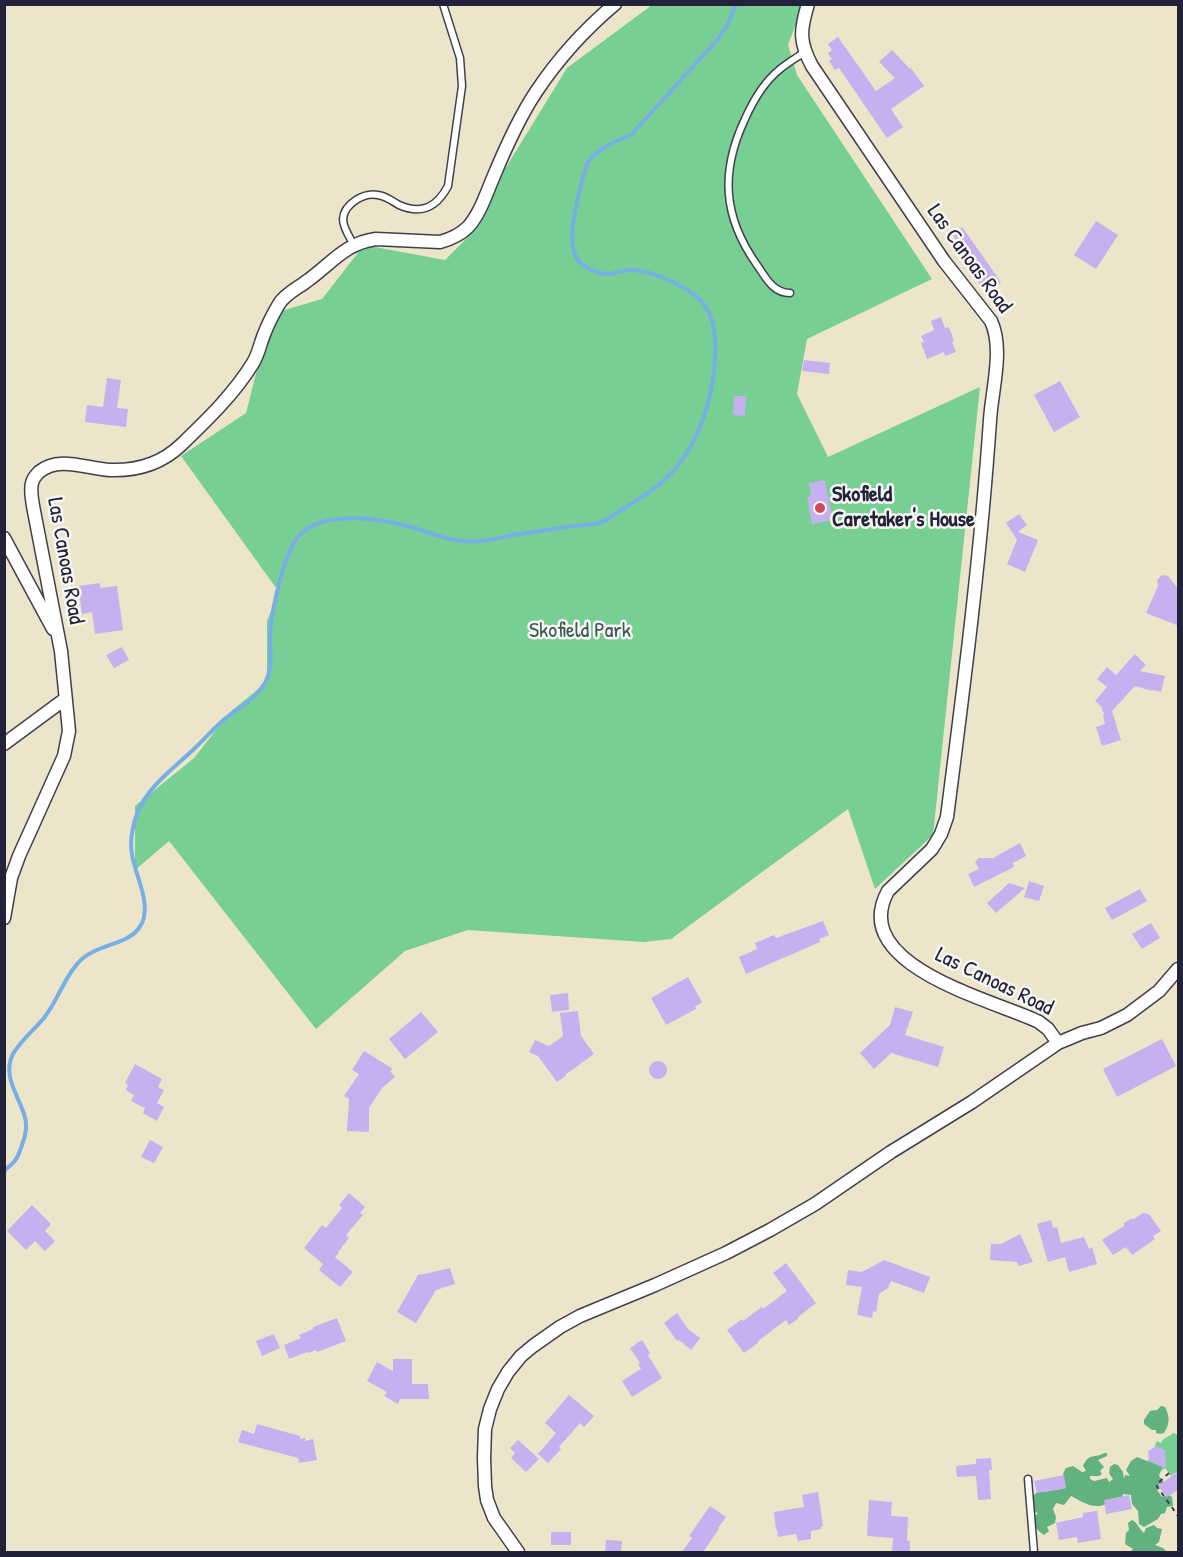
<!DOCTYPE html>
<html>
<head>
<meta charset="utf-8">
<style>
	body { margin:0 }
	#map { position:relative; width:1183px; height:1557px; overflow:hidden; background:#ede5c9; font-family:"Patrick Hand",sans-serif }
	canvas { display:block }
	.frame { position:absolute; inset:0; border:6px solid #22223b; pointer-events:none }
</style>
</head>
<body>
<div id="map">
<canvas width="1183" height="1557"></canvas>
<div class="frame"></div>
</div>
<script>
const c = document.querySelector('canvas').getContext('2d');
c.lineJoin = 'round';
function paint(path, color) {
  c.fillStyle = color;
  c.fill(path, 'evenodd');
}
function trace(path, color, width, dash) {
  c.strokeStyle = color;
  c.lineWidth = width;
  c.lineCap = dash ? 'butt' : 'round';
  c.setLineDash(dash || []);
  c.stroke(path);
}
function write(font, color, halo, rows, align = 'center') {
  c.font = font + ' "Patrick Hand",sans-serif';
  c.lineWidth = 5;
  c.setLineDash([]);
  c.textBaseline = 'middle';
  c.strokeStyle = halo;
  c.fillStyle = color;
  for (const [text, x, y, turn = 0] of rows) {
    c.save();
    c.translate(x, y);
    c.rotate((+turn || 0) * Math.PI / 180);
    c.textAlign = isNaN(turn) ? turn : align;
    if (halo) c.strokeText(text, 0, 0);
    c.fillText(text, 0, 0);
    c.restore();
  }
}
const green = new Path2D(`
	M652 5H803L788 45 797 75 932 279 807 339 797 394 828 457 980 387 933 835 875 889 848 809 671 939 644 942 468 930 405 951 316 1029 169 841 135 870V806L194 758 230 712 267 682V621L279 592 181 456 246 413 271 314 322 299 364 245 445 260 468 237 482 213 489 195 567 68Z
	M1173 1433 1178 1435V1471L1171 1476 1165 1468 1158 1473 1145 1467 1157 1441 1161 1443C1163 1437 1170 1437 1173 1433Z`);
const forest = new Path2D(`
	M1161 1406 1165 1407C1170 1417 1170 1423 1164 1433L1160 1434 1156 1433V1430H1152L1144 1424V1420L1150 1411 1157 1410Z
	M1104 1453H1107V1456L1098 1460 1104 1467 1100 1471 1102 1474 1099 1476H1090V1479L1094 1481 1107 1478 1109 1482 1113 1479 1109 1473 1110 1467 1114 1464 1118 1465 1123 1472 1124 1479 1125 1475 1130 1476 1126 1470 1131 1461 1137 1457 1162 1467 1159 1476 1164 1482 1162 1484H1159V1488L1157 1490 1162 1497 1169 1495 1172 1497 1173 1506 1167 1507 1165 1513 1161 1514 1158 1519 1144 1527 1139 1524 1138 1511 1132 1504 1131 1495 1123 1494 1122 1498C1097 1509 1095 1509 1071 1496L1064 1505 1056 1503 1053 1509 1056 1517 1055 1523 1047 1527 1049 1531 1044 1535C1036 1530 1034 1525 1035 1516L1038 1513 1035 1512 1033 1503 1034 1495 1037 1492H1044L1066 1488C1062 1480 1061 1476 1066 1468L1073 1466 1082 1472 1086 1471 1083 1466C1089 1452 1095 1459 1104 1453Z
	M1132 1520C1138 1523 1139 1529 1144 1533L1146 1528 1154 1525 1157 1528 1162 1529 1159 1542 1155 1545 1163 1548 1167 1552H1130L1133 1549 1125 1544 1126 1533 1129 1530 1128 1523Z`);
const stream = new Path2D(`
	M4 1171C8 1167 13 1164 16 1159 18 1157 21 1148 22 1145 26 1135 28 1124 24 1114 18 1095 2 1075 13 1054 21 1040 34 1030 44 1018 59 999 65 974 83 958 98 945 128 944 139 928 152 911 140 885 135 867 131 855 130 840 133 828 139 792 171 771 195 748 207 737 217 724 230 715 243 705 256 698 265 683 273 668 270 653 270 637 270 615 284 555 297 538 320 509 379 518 411 527 429 532 445 540 464 541 483 543 501 537 519 534 538 532 556 528 575 526 582 525 591 525 598 523 608 521 617 512 626 507 663 485 683 468 700 427 712 398 723 340 708 311 697 289 656 272 633 270 625 269 618 273 610 274 598 274 582 268 576 257 565 236 581 186 587 163L593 156 606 146 632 134 718 39 728 24 736 4`);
const building = new Path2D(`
	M838 37 876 91 895 78 879 62 892 50 910 69 911 68 924 86 891 109 903 127 887 138 839 68 835 70 829 61 832 59 828 53 832 50 828 44Z
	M1096 221 1118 235 1096 269 1074 255Z
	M962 227 1001 282 986 293 966 265 971 261 952 234Z
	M941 317 945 328 949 327 954 341 952 342 956 352 945 356 944 352 927 359 921 343 924 342 921 336 934 330 931 321Z
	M804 360 830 363 829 374 802 371Z
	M107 378 121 380 117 408 128 409 126 427 85 422 87 405 103 407Z
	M1060 381 1080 417 1054 432 1034 395Z
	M734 396H746L745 416 733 415Z
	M825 480 833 520 812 524 807 497 811 496 809 483Z
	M1019 514 1027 525 1018 532 1038 540 1025 572 1007 564 1017 540 1006 523Z
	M1162 575 1168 576 1179 590V626L1146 613 1158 586 1157 580Z
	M100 583V588L117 586 123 630 95 634 92 612 82 614 78 586Z
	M122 647 129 660 114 668 106 655Z
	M1135 654 1146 665 1140 671 1165 676 1161 692 1153 690 1152 691 1135 686 1112 711 1121 740 1102 746 1096 727 1105 724 1103 716 1104 714 1101 706 1095 701 1107 687 1097 679 1107 667 1116 675Z
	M1020 843 1026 856 1013 863 1014 867 974 887 968 874 979 869 975 862 979 858H993Z
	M1029 881 1044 886 1039 901 1024 897Z
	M1009 883 1025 888 996 913 987 903Z
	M1140 889 1147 901 1112 920 1105 908Z
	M823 921 829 935 819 939 820 942 746 974 739 957 757 949 755 943 774 935 776 938Z
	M1151 923 1160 938 1142 949 1132 934Z
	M688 977 702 1002 695 1007 696 1009 666 1025 651 998Z
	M568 993 569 1010 552 1012 550 995Z
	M895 1007 913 1012 905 1035 944 1047 938 1067 891 1053 874 1069 860 1053 890 1025Z
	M578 1011 581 1036 594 1054 565 1075 566 1076 557 1082 538 1056 529 1052 535 1040 549 1046 563 1036 560 1013Z
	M421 1012 438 1032 405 1059 389 1039Z
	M1162 1039 1176 1066 1117 1097 1103 1069Z
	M364 1051 393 1069 390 1071 395 1077 382 1088 369 1108V1132L347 1131 349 1099 344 1096 359 1074 352 1070Z
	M649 1070a9 9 0 1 1 18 0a9 9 0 1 1-18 0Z
	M135 1064 162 1079 158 1087 164 1090 157 1103 164 1107 157 1121 143 1113 145 1108 131 1101 134 1095 126 1090 128 1085 125 1083Z
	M150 1140 163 1147 154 1163 141 1157Z
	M349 1193 365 1207 360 1213 363 1215 346 1235 349 1238 338 1252 339 1253 335 1257 353 1272 340 1287 319 1270 323 1264 304 1248 322 1225 326 1228 342 1208 339 1205Z
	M32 1205 51 1224 45 1231 55 1241 45 1251 35 1241 26 1250 7 1231Z
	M1143 1213 1149 1214 1161 1231 1153 1236 1155 1239 1132 1255 1126 1247 1113 1255 1102 1240 1124 1226V1223L1131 1219H1134Z
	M1051 1220 1053 1228 1057 1227 1061 1243 1084 1237 1089 1249 1092 1247 1097 1264 1069 1272 1065 1257 1048 1262 1037 1224Z
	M1020 1234 1033 1262 1019 1266 1017 1262 990 1260 991 1244H1001Z
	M884 1260 930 1277 924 1293 891 1281 888 1288 879 1294 876 1312 873 1311 872 1318 857 1315 862 1287 846 1285 848 1270 862 1272Z
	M786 1263 816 1303 798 1317 799 1318 789 1325 786 1320 758 1341 759 1342 744 1353 727 1330 742 1319 743 1321 762 1307 763 1309 787 1291 773 1273Z
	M450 1268 455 1284 436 1290 416 1323 397 1312 418 1275 429 1273Z
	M677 1313 688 1329 700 1338 691 1350 679 1340 677 1341 664 1323Z
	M337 1318 346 1341 317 1352 316 1350 308 1353 307 1352 289 1359 284 1345 301 1338 299 1335 313 1329V1327Z
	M274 1334 280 1348 262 1356 256 1341Z
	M642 1340 650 1353 648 1355 662 1378 632 1397 622 1381 641 1369 638 1364 640 1363 630 1348Z
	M393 1359H412V1384H428L429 1399H400L398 1404 384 1396 387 1392 367 1381 377 1362 393 1371Z
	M569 1395 594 1416 584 1427 580 1423 559 1447 561 1449 548 1463 538 1454 556 1433 545 1423Z
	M257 1424 300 1436V1439L305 1438V1441L313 1439 317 1460 299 1463 298 1458 238 1442 242 1430 254 1434Z
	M518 1440 539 1459 526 1472 511 1458 515 1453 510 1448Z
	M1156 1446 1165 1450 1166 1468 1149 1461 1148 1451Z
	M991 1458 992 1470H989L991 1499 978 1500 976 1476 957 1477 956 1466 976 1464V1459Z
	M1179 1471V1489L1167 1497 1158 1486Z
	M1064 1475 1066 1488 1037 1493 1034 1481Z
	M818 1492 823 1526 821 1527V1529L811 1531V1539L798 1541 796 1534 778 1537 777 1529 776 1530 774 1512 804 1507 802 1495Z
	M1129 1495 1132 1509 1106 1514 1104 1500Z
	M869 1500 892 1502 891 1516 908 1517 907 1541H910V1552H892L893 1538 867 1536Z
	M710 1506 726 1517 718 1528 719 1529 703 1552H682L692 1538 689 1536Z
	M1097 1511 1101 1539 1078 1543 1077 1537 1059 1540 1056 1523 1083 1517V1513Z
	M551 1532H571V1545H551Z
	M606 1540 622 1541 621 1552H605Z`);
const path = new Path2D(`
	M1169 1473 1156 1485 1178 1516`);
const service = new Path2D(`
	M354 245C350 238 343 228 343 219 344 204 364 192 378 195 386 196 392 201 399 205 422 215 437 207 448 186L462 86 460 58 443 4
	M790 293C773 293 766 278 757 265 723 217 720 172 745 119 753 101 763 83 779 70 787 63 796 58 805 52
	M1028 1479 1034 1552`);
const minor = new Path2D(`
	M808 4C800 30 799 42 812 66L944 261 991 321C1004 349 992 389 990 420 981 553 964 685 947 817L941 834 932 849 888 891C847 966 994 1000 1039 1022L1048 1029 1058 1043
	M4 538 53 629
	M4 744 65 699
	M4 918 11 878 19 856 64 756 69 731 61 651 33 506C32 499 30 490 32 483 33 479 36 475 39 472 59 455 87 469 110 470 137 471 161 464 181 445 207 420 234 394 253 363 258 355 260 345 263 337 267 326 273 314 279 304 285 294 298 288 307 281 331 264 345 243 376 239L440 242C451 239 460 235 468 227 480 214 486 194 493 178 505 149 518 119 536 92 558 59 584 30 615 4
	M518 1552 494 1518 487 1500 485 1486 484 1458 485 1429 490 1409 498 1389 508 1372 521 1356 533 1346 560 1327 580 1316 655 1285 726 1253 770 1230 815 1204 891 1152 972 1102 1058 1043 1082 1033 1101 1028 1127 1015 1159 991 1178 969`);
const markers = [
	[820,508,6,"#d1495b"]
];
const streetNames = [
	["Las Canoas Road",969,259,54],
	["Las Canoas Road",65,561,80],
	["Las Canoas Road",994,982,26]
];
const poiNames = [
	["Skofield",832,495],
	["Caretaker's House",832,520]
];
const parkNames = [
	["Skofield Park",580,631]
];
paint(green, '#77cf94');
paint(forest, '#61b27e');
trace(stream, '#77aee6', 4);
paint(building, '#c7b0ef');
trace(service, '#403f50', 9);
trace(minor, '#403f50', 15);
trace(path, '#403f50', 2, [4.5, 4.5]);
trace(service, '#fff', 6);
trace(minor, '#fff', 12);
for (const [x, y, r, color] of markers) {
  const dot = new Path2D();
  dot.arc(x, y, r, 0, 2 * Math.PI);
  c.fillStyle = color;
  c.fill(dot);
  trace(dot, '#f6f6f2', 2);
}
write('22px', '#22223b', '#f6f6f2', streetNames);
write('bold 22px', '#22223b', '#f6f6f2', poiNames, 'left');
write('22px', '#3c5656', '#f6f6f2', parkNames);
</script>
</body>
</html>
